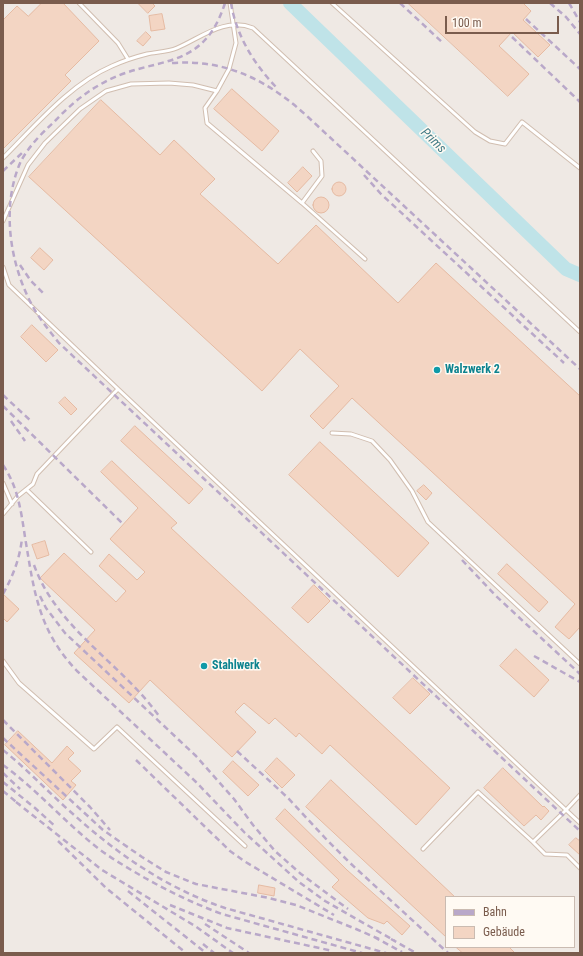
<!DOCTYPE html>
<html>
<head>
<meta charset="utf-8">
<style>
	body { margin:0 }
	#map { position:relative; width:583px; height:956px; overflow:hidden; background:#fdf6ec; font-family:"Roboto Condensed",sans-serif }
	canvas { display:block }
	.frame { position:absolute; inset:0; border:4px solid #7a5c4d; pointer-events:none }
	.legend { position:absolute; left:445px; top:896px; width:130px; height:52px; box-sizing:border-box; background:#fffaf3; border:1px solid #cabbb1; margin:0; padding:5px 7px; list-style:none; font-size:12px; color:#7a5c4d }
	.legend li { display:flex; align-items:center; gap:8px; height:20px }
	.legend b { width:20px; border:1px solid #cabbb1 }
	.scale { position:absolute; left:445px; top:16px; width:114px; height:18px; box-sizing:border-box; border:2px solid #7a5c4d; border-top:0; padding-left:5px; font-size:12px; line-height:14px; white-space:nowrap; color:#7a5c4d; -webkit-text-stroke:3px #fffaf3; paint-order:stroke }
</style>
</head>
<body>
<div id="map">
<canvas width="583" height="956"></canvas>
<div class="frame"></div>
<ul class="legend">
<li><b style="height:5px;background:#b9a8c9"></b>Bahn</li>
<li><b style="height:11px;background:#f3d5c3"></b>Gebäude</li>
</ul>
<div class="scale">100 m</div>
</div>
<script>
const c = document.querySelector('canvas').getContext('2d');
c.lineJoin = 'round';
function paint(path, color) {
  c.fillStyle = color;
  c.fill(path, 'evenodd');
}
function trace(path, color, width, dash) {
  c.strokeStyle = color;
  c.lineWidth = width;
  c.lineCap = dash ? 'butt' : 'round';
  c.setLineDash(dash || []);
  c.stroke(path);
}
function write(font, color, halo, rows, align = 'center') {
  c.font = font + ' "Roboto Condensed",sans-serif';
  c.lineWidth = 3;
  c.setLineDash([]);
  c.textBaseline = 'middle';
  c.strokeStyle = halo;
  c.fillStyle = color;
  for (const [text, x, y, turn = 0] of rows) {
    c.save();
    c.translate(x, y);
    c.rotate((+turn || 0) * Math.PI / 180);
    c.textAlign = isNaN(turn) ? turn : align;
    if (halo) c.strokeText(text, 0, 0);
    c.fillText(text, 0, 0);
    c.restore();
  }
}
const industrial = new Path2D(`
	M3 3H580V953H3ZM446 897H574V947H446Z`);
const river = new Path2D(`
	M290 3 566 269 580 275`);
const building = new Path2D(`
	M42 3H63L99 41 65 75 71 81 3 149V20L17 6 28 16Z
	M138 3H152L155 6 148 13Z
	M408 3H523L531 11 523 20 550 45 538 57 512 32 499 46 529 74 508 96Z
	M162 14 165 29 151 31 149 16Z
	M146 32 151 37 143 46 137 41Z
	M232 89 279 131 262 151 214 109Z
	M101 100 160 155 174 140 215 179 200 194 278 264 316 225 398 303 436 263 580 396V627L569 639 555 627 575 604 352 398 323 429 310 416 339 386 300 349 262 391 29 177Z
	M303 167 312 176 297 192 288 183Z
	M332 189a7 7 0 1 1 14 0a7 7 0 1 1-14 0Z
	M313 205a8 8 0 1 1 16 0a8 8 0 1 1-16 0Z
	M40 248 53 260 44 270 31 258Z
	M32 325 58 350 46 362 21 337Z
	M65 397 77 409 71 415 59 403Z
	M135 426 203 489 189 504 121 441Z
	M320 442 429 543 398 577 289 475Z
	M112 461 177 523 171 528 450 788 416 825 330 745 322 754 299 733 296 737 275 718 269 724 244 703 235 712 256 732 232 757 150 680 129 703 74 653 95 630 40 578 64 553 116 602 126 591 99 566 109 554 137 580 145 572 110 539 138 508 101 472Z
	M424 485 432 493 426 500 417 491Z
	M45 541 49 555 37 559 32 545Z
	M507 564 548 602 539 612 498 574Z
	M314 585 330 601 308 623 292 608Z
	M3 594 19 609 7 622 3 618Z
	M516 649 549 680 534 697 500 666Z
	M413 678 430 694 410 714 393 698Z
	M18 731 52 763 67 746 74 753 68 759 81 771 71 781 76 785 63 800 5 745Z
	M277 758 295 775 282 788 265 771Z
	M233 761 259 785 248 796 223 772Z
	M503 768 543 807 544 806 549 811 541 820 536 815 524 826 484 788Z
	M331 780 455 897H446V937L306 807Z
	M285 809 347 870 410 926 402 935 387 921 384 924 368 918 332 887 339 880 276 819Z
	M576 838 580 841V855L569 845Z
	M259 885 275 888 274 896 258 893Z
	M456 947H509L515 953H463Z`);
const service = new Path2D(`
	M79 3 118 43 128 59
	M230 3 236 43 229 69 217 91 205 108 207 123 302 203 365 259
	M332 3 475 132 490 141 505 144 522 122 580 168
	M3 158C35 126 70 84 112 66 123 61 135 57 147 54 156 52 168 52 177 48 202 37 225 17 253 28L580 332
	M302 203 322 176 321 161 313 151
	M3 221 28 165 45 143 80 109 106 91 131 84 169 83 193 85 217 91
	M3 267 9 285 118 389
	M332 433 351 434 372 441 390 460 412 491 428 522 580 664
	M3 483 12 504
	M27 490 91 552
	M3 514 18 496 33 484 37 474 118 389 566 810 533 842 545 854 567 855 580 868
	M3 661 19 683 94 749 117 727 245 846
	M580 795 566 810 580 823
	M423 849 478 792 533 842`);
const rail = new Path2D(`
	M225 3C202 75 153 54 101 84 83 94 68 107 54 122 42 133 29 146 21 161 0 207 10 269 36 312 43 323 51 333 59 343L580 831
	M231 3C236 35 254 64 276 87
	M400 3 443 43
	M550 3 566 17 580 34
	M569 3 580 22
	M526 19 580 69
	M512 37 580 102
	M172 63C227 59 269 81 308 117L580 369
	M3 171 23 152
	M364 175 381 194 564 363
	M20 265 31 281 43 293
	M3 395 32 422
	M3 406 123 524
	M11 421 25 441
	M3 465C18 487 21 511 25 537 34 591 38 630 77 671L196 782 245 833 299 882 325 901 395 941
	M462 560 496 596 580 674
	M34 565C57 629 121 663 159 716
	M3 594C13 576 20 558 22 538
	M40 596 46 608 65 633 196 756 234 799 253 825 275 851 301 874 348 909
	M534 656 580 682
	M3 720 90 807 110 830
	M3 738 103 830 142 857 166 872 196 884 269 898 296 905 356 929 379 939
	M3 750C28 770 49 793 73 814 117 854 168 889 225 908L386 953
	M237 751 288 798 327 840 349 862 448 953
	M136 760 230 851 244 861 334 915
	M3 765C36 789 63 820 94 845 110 858 128 868 145 878 170 892 195 904 222 914L362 953
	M3 773 20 789
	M3 782 35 808 56 827
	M3 791 20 805
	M16 802 102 870 195 926 233 953
	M58 841 106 888 186 953
	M128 891 206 953
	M170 905 227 928 333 951
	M205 924 249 953
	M374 937 402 952
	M391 939 416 953
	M203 944 214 953`);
const markers = [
	[437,370,4,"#0f9aa8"],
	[204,666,4,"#0f9aa8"]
];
const cultureNames = [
	["Walzwerk 2",445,370],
	["Stahlwerk",212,666]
];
const waterNames = [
	["Prims",433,141,44]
];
paint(industrial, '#efe9e4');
trace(river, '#bfe3e8', 14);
paint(building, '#f3d5c3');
trace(building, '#e6bba3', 1);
trace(service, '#d1beb0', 5);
trace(service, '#fff', 3);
trace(rail, '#b9a8c9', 2.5, [6, 4]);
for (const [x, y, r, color] of markers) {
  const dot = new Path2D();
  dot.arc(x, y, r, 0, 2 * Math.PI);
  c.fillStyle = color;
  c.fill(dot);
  trace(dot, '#fffaf3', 1.5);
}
write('bold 12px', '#0d838f', '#fffaf3', cultureNames, 'left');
write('italic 13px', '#437c86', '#fffaf3', waterNames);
</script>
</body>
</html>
